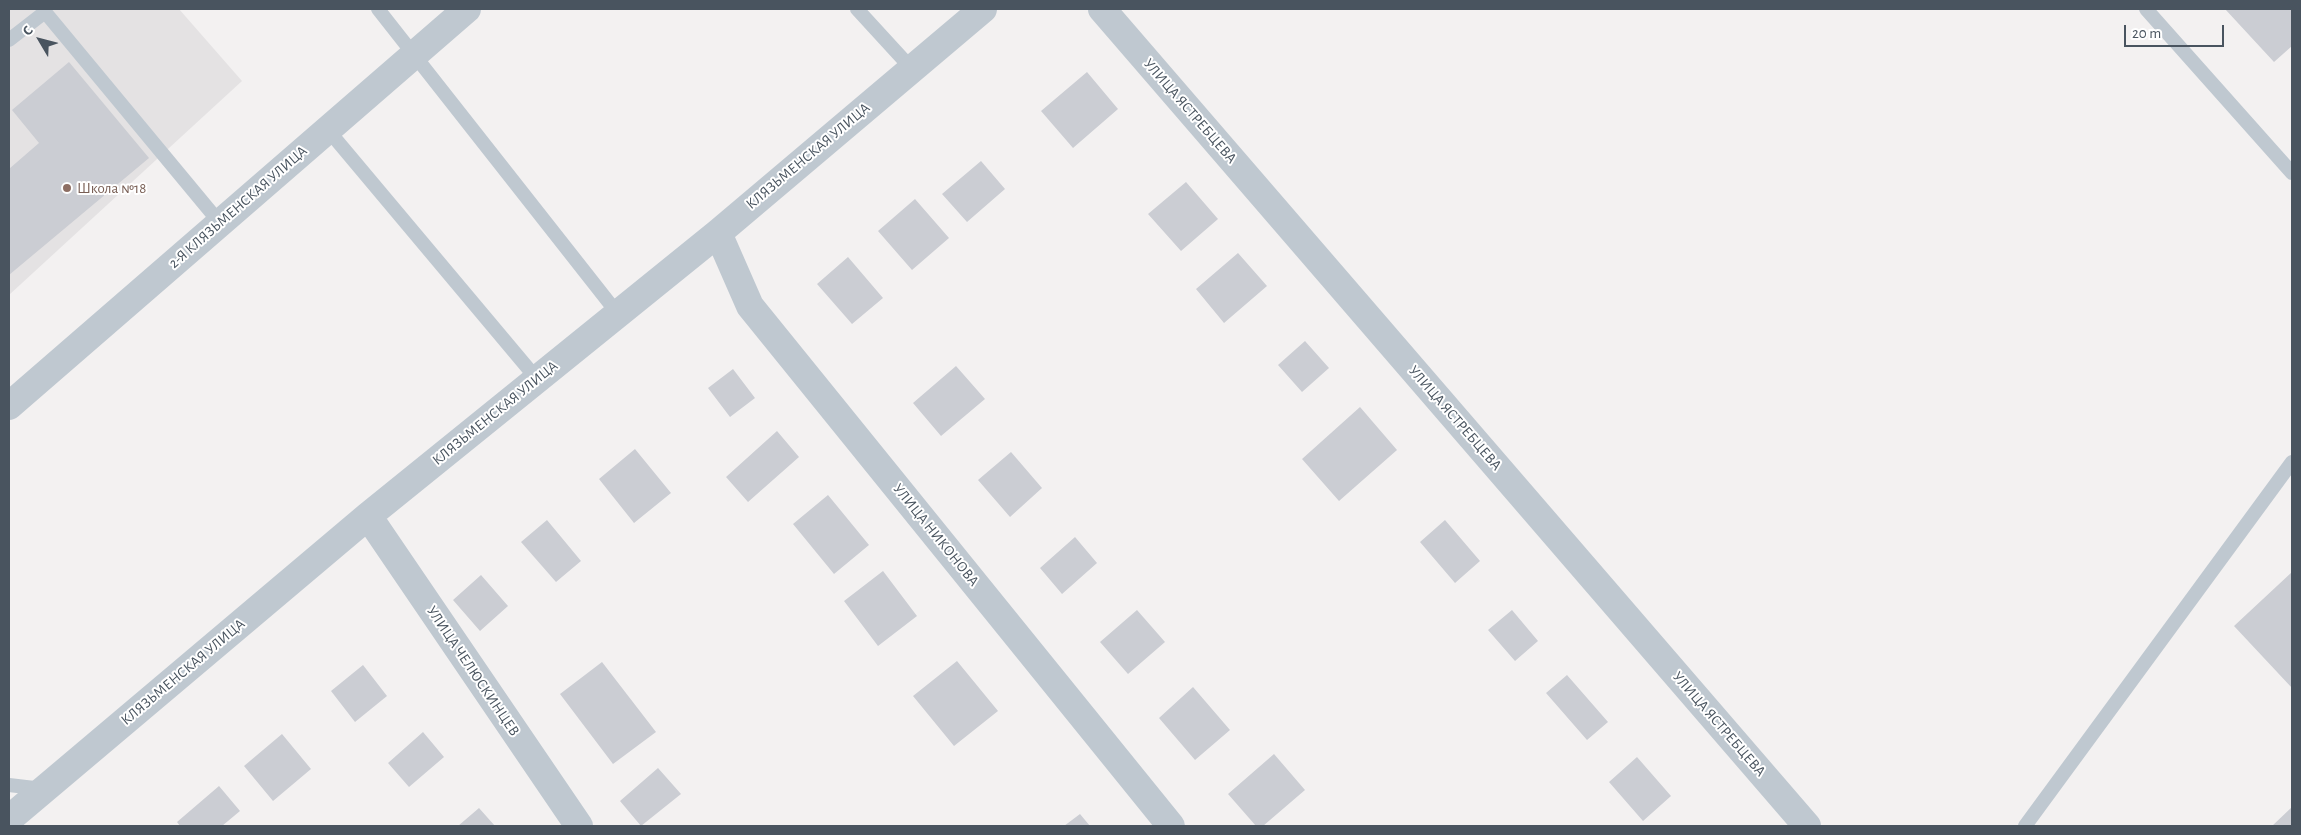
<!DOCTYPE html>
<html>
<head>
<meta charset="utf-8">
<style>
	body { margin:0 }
	#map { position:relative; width:2301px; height:835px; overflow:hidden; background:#f3f1f1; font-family:"Alegreya Sans",sans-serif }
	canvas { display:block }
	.frame { position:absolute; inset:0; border:10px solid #49545f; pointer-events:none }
	.north { position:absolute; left:15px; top:15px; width:50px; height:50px; -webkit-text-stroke:4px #fff; paint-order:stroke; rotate:307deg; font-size:14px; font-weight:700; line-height:20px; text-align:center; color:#49545f }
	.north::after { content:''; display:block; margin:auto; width:18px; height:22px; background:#49545f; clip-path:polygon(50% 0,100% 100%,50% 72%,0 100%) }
	.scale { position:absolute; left:2124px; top:25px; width:100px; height:22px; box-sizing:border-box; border:2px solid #49545f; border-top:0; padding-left:6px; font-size:15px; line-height:18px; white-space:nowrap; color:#49545f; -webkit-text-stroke:4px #fff; paint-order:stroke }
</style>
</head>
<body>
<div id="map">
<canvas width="2301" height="835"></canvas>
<div class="frame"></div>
<div class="north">С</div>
<div class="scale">20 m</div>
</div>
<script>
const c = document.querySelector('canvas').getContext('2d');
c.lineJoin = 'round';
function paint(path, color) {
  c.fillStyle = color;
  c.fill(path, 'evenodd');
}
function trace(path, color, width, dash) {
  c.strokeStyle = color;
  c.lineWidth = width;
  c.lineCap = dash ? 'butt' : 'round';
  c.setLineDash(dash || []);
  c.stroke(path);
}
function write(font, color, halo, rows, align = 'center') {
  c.font = font + ' "Alegreya Sans",sans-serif';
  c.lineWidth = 4;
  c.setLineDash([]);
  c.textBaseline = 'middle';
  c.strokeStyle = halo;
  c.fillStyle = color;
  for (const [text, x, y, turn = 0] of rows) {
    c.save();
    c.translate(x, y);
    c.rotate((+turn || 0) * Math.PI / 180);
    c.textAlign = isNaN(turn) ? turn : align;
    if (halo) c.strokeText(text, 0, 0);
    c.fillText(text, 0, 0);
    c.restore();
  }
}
const education = new Path2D(`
	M9 9H179L242 81 9 295Z`);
const building = new Path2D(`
	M2225 9H2292V46L2274 62Z
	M69 62 149 158 9 275V169L39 143 12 110Z
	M1087 72 1118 109 1073 148 1041 111Z
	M981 161 1005 189 967 222 942 194Z
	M1186 182 1218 219 1181 251 1148 214Z
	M915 199 949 238 912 270 878 231Z
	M1238 253 1267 286 1224 323 1196 289Z
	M848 257 883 298 852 324 817 284Z
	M1305 341 1329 368 1302 392 1278 365Z
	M956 366 985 399 941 436 913 403Z
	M733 369 755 398 730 417 708 388Z
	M1360 407 1397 450 1339 501 1302 459Z
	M777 431 799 457 748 502 726 477Z
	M635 449 671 493 634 523 599 479Z
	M1011 452 1042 488 1010 517 978 480Z
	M828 495 869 545 834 574 793 524Z
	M547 520 581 561 556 582 521 542Z
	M1445 520 1480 561 1455 583 1420 542Z
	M1075 537 1097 563 1062 594 1040 568Z
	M883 571 917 616 878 646 844 601Z
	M2292 572V688L2234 626Z
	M481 575 508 606 480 631 453 600Z
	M1137 610 1165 642 1128 674 1100 642Z
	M1512 610 1538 641 1515 661 1488 630Z
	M957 661 998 711 954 746 913 696Z
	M602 662 656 732 613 764 560 694Z
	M363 665 387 696 355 722 331 691Z
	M1567 675 1608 722 1587 740 1546 693Z
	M1193 687 1230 730 1195 760 1159 718Z
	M423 732 444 757 409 787 388 763Z
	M282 734 311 769 273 801 244 766Z
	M1274 754 1305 790 1263 826H1256L1228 794Z
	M1637 757 1671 796 1643 821 1609 782Z
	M658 768 681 794 641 826 620 801Z
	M219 786 240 811 222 826H180L177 822Z
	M2292 807V826H2272Z
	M479 808 495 826H458Z
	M1080 814 1090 826H1064Z`);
const lane = new Path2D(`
	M378 9 618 314
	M857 9 912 69
	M2146 9 2292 173
	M9 40 45 12 220 223
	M328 130 537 379
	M9 785 43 789
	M2025 826 2292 462`);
const street = new Path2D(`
	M1102 9 1807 826
	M718 233 750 306 1171 826
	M9 406 467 9
	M368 516 579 826
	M9 819 368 516 718 233 983 9`);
const markers = [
	[67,188,5,"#8d6e63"]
];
const streetNames = [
	["УЛИЦА ЯСТРЕБЦЕВА",1190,111,49],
	["КЛЯЗЬМЕНСКАЯ УЛИЦА",808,156,-40],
	["2-Я КЛЯЗЬМЕНСКАЯ УЛИЦА",238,207,-41],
	["КЛЯЗЬМЕНСКАЯ УЛИЦА",495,413,-39],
	["УЛИЦА ЯСТРЕБЦЕВА",1455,418,49],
	["УЛИЦА НИКОНОВА",936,535,51],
	["УЛИЦА ЧЕЛЮСКИНЦЕВ",473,671,56],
	["КЛЯЗЬМЕНСКАЯ УЛИЦА",183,672,-40],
	["УЛИЦА ЯСТРЕБЦЕВА",1719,724,49]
];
const educationNames = [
	["Школа №18",77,188]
];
paint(education, '#e4e2e3');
paint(building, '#cbcdd3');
trace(lane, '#bfc8d0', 14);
trace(street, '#bfc8d0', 28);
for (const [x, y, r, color] of markers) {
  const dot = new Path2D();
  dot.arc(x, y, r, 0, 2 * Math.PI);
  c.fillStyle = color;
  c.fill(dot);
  trace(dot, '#fff', 2);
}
write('15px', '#49545f', '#fff', streetNames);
write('15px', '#785e54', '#fff', educationNames, 'left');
</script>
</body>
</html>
